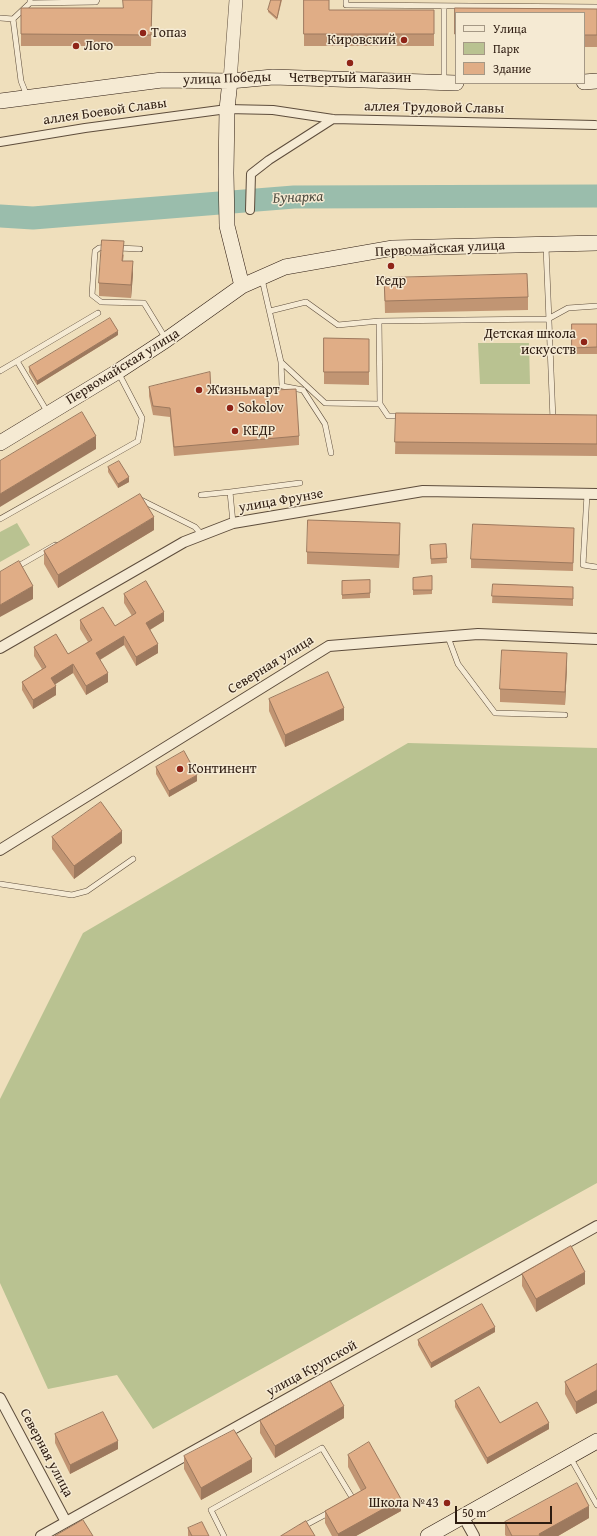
<!DOCTYPE html>
<html>
<head>
<meta charset="utf-8">
<style>
	body { margin:0 }
	#map { position:relative; width:597px; height:1536px; overflow:hidden; background:#efdfbc; font-family:"Gentium Book Plus",serif }
	canvas { display:block }
	.legend { position:absolute; left:455px; top:12px; width:130px; height:72px; box-sizing:border-box; background:#f5ead3; border:1px solid #a59885; margin:0; padding:5px 7px; list-style:none; font-size:12px; color:#2e1c11 }
	.legend li { display:flex; align-items:center; gap:8px; height:20px }
	.legend b { width:20px; border:1px solid #a59885 }
	.scale { position:absolute; left:455px; top:1506px; width:97px; height:18px; box-sizing:border-box; border:2px solid #2e1c11; border-top:0; padding-left:5px; font-size:12px; line-height:14px; white-space:nowrap; color:#2e1c11; -webkit-text-stroke:3px #f5ead3; paint-order:stroke }
</style>
</head>
<body>
<div id="map">
<canvas width="597" height="1536"></canvas>
<ul class="legend">
<li><b style="height:5px;background:#f5ead3"></b>Улица</li>
<li><b style="height:11px;background:#b9c291"></b>Парк</li>
<li><b style="height:11px;background:#e0ad86"></b>Здание</li>
</ul>
<div class="scale">50 m</div>
</div>
<script>
const c = document.querySelector('canvas').getContext('2d');
c.lineJoin = 'round';
function paint(path, color) {
  c.fillStyle = color;
  c.fill(path, 'evenodd');
}
function trace(path, color, width, dash) {
  c.strokeStyle = color;
  c.lineWidth = width;
  c.lineCap = dash ? 'butt' : 'round';
  c.setLineDash(dash || []);
  c.stroke(path);
}
function write(font, color, halo, rows, align = 'center') {
  c.font = font + ' "Gentium Book Plus",serif';
  c.lineWidth = 3;
  c.setLineDash([]);
  c.textBaseline = 'middle';
  c.strokeStyle = halo;
  c.fillStyle = color;
  for (const [text, x, y, turn = 0] of rows) {
    c.save();
    c.translate(x, y);
    c.rotate((+turn || 0) * Math.PI / 180);
    c.textAlign = isNaN(turn) ? turn : align;
    if (halo) c.strokeText(text, 0, 0);
    c.fillText(text, 0, 0);
    c.restore();
  }
}
const green = new Path2D(`
	M478 343H529L530 384H480Z
	M17 523 30 545 0 562V532Z
	M408 743 597 748V1183L153 1429 117 1375 48 1389 0 1283V1099L83 933Z`);
const river = new Path2D(`
	M0 216 33 218 294 197 597 196`);
const service = new Path2D(`
	M346 0V5L597 7
	M30 3 96 2 97 0
	M444 6V81
	M0 18 13 19 21 81 27 96
	M13 19 30 3V1
	M108 247 99 248 95 251 92 295 101 302 144 303 166 339
	M546 247 553 420
	M118 248 140 249
	M262 279 281 362 282 386 303 390 325 424 331 453
	M270 311 306 302 338 325 379 321 548 319 568 308 597 306
	M379 321 380 404 388 416H402
	M281 362 325 403 380 404
	M0 371 17 361
	M48 413 17 361 98 313
	M587 494 583 565 596 567
	M201 495 230 492
	M139 499 195 527 202 535
	M0 519 138 441 142 418 118 372
	M233 523 230 492 300 483
	M15 568 55 545
	M448 637 458 664 495 713 565 715
	M0 884 72 895 87 891 133 859
	M570 1457 597 1505
	M302 1527 330 1512
	M224 1536 211 1510 322 1448 353 1499 349 1501`);
const pedestrian = new Path2D(`
	M0 142 85 128 227 109 273 110 333 119 595 125
	M250 210 251 174 269 160 333 119`);
const minor = new Path2D(`
	M0 648 184 542 233 523 423 491 597 494
	M0 850 329 646 478 634 597 639
	M0 1398 66 1522
	M463 1516 474 1536
	M41 1536 597 1226`);
const tertiary = new Path2D(`
	M230 81 236 0`);
const secondary = new Path2D(`
	M230 81 227 109 226 173 227 226 242 286
	M584 82 597 81
	M0 101 162 80 230 81 273 77 456 83
	M0 443 117 372 166 340 242 286 285 267 393 248 597 243
	M428 1536 597 1441`);
const wall = new Path2D(`
	M152 0 151 46H21V8H123Z
	M271 0H282L277 20 268 12V10Z
	M304 0 329 10H434V46H304Z
	M455 8 597 9V47H584V13H456V47H455Z
	M124 254 123 261 133 274 131 298 99 296V283Z
	M384 278 528 297V310L385 313Z
	M572 324H597V354H572Z
	M118 335 37 385 29 372V367Z
	M324 338 369 339V385L324 384Z
	M149 387 211 393 299 436V445L174 456 170 417 153 415 149 396Z
	M396 413 597 415V456L395 454Z
	M108 467 129 482 118 488 108 472Z
	M574 528 573 571 471 568V559Z
	M154 530 58 588 44 564V551Z
	M400 536 399 568 307 564V552Z
	M446 544 447 563 431 564 430 549Z
	M432 576V594L413 595V578Z
	M370 580V598L342 599V581Z
	M493 584 573 587V606L492 603Z
	M124 594 164 621 150 630 158 653 136 666 124 645 100 660 108 682 86 695 73 673 55 684 56 695 33 709 22 690V682L42 669 34 656V647L68 654 88 642 80 629V620L115 626 132 616 124 603Z
	M567 666 565 705 500 702V689Z
	M269 699 344 720 285 747 269 711Z
	M156 767 197 781 169 797 156 774Z
	M52 837 122 843 74 879 52 849Z
	M522 1274 585 1284 536 1312 522 1286Z
	M495 1332 431 1368 418 1345V1340Z
	M597 1364V1403L576 1414 565 1394V1382Z
	M455 1401 500 1423 549 1429 487 1464 455 1407Z
	M344 1418 275 1458 260 1433V1421Z
	M55 1434 118 1449 70 1474 55 1443Z
	M348 1455 401 1511 356 1536H332L325 1523V1511L361 1491 348 1467Z
	M184 1456 252 1472 201 1500 184 1469Z
	M589 1518 558 1536H506L505 1535V1522Z
	M188 1528 209 1536H188Z`);
const shadedWall = new Path2D(`
	M133 261V274L131 298V285Z
	M118 331V335L37 385V381Z
	M96 436V449L0 507V494Z
	M129 477V482L118 488V484Z
	M154 517V530L58 588V575Z
	M400 523V536L399 568V555Z
	M33 586V599L0 617V605Z
	M164 612V621L146 632V623Z
	M124 636V645L96 662V653Z
	M158 644V653L136 666V657Z
	M567 653V666L565 705V692Z
	M73 664V673L51 687V678Z
	M108 673V682L86 695V686Z
	M56 686V695L33 709V700Z
	M344 708V720L285 747V735Z
	M197 775V781L169 797V791Z
	M122 831V843L74 879V866Z
	M585 1272V1284L536 1312V1299Z
	M495 1327V1332L431 1368V1363Z
	M597 1390V1403L576 1414V1402Z
	M344 1406V1418L275 1458V1446Z
	M549 1423V1429L487 1464V1458Z
	M118 1441V1449L70 1474V1465Z
	M252 1459V1472L201 1500V1488Z
	M401 1499V1511L356 1536H338V1534Z
	M589 1506V1518L558 1536H539V1534Z`);
const building = new Path2D(`
	M123 0H152L151 35 21 34V8H123Z
	M271 0H281L277 18 268 10Z
	M304 0H329V10H434V34H304Z
	M455 8 597 9V35H584V13H456V34H455Z
	M102 240 124 241 122 261H133L131 285 99 283Z
	M527 274 528 297 385 301 384 278Z
	M110 318 118 331 37 381 29 367Z
	M572 324H597V347L572 348Z
	M324 338 369 339V372H324Z
	M210 372 211 393 296 389 299 436 174 447 170 408 153 406 149 387Z
	M82 412 96 436 0 494V461Z
	M396 413 597 415V444L395 442Z
	M119 461 129 477 118 484 108 467Z
	M140 494 154 517 58 575 44 551Z
	M308 520 400 523 399 555 307 552Z
	M473 524 574 528 573 563 471 559Z
	M446 544 447 558 431 559 430 545Z
	M19 561 33 586 0 605V572Z
	M432 576V590H413V578Z
	M370 580V593L342 595V581Z
	M146 581 164 612 146 623 158 644 136 657 124 636 96 653 108 673 86 686 73 664 51 678 56 686 33 700 22 682 46 667 34 647 56 634 68 654 92 640 80 620 103 607 115 626 136 613 124 594Z
	M493 584 573 587V599L492 596Z
	M502 650 567 653 565 692 500 689Z
	M328 672 344 708 285 735 269 699Z
	M184 751 197 775 169 791 156 767Z
	M101 802 122 831 74 866 52 837Z
	M571 1246 585 1272 536 1299 522 1274Z
	M482 1304 495 1327 431 1363 418 1340Z
	M597 1364V1390L576 1402 565 1382Z
	M330 1381 344 1406 275 1446 260 1421Z
	M479 1387 500 1423 537 1402 549 1423 487 1458 455 1401Z
	M103 1412 118 1441 70 1465 55 1434Z
	M234 1430 252 1459 201 1488 184 1456Z
	M369 1442 401 1499 338 1534 325 1511 366 1488 348 1455Z
	M577 1483 589 1506 539 1534 540 1536H512L505 1522Z
	M83 1520 93 1536H55Z
	M306 1521 315 1536H281Z
	M202 1522 209 1536H192L188 1528Z`);
const markers = [
	[143,33,4,"#8f2418"],
	[404,40,4,"#8f2418"],
	[76,46,4,"#8f2418"],
	[350,63,4,"#8f2418"],
	[391,266,4,"#8f2418"],
	[584,342,4,"#8f2418"],
	[199,390,4,"#8f2418"],
	[230,408,4,"#8f2418"],
	[235,431,4,"#8f2418"],
	[180,769,4,"#8f2418"],
	[447,1503,4,"#8f2418"]
];
const poiNames = [
	["Топаз",151,33],
	["Кировский",396,40,"right"],
	["Лого",84,46],
	["Четвертый магазин",350,78,"center"],
	["Кедр",391,281,"center"],
	["Детская школа",576,334,"right"],
	["искусств",576,350,"right"],
	["Жизньмарт",207,390],
	["Sokolov",238,408],
	["КЕДР",243,431],
	["Континент",188,769],
	["Школа №43",439,1503,"right"]
];
const streetNames = [
	["улица Победы",227,79,-2],
	["аллея Трудовой Славы",434,108,1],
	["аллея Боевой Славы",105,112,-8],
	["Первомайская улица",440,249,-3],
	["Первомайская улица",123,367,-32],
	["улица Фрунзе",281,501,-10],
	["Северная улица",271,665,-32],
	["улица Крупской",312,1369,-29],
	["Северная улица",46,1453,62]
];
const waterNames = [
	["Бунарка",298,198,-2]
];
paint(green, '#b9c291');
trace(river, '#9abdac', 23);
trace(service, '#5e4d3c', 6);
trace(pedestrian, '#5e4d3c', 10);
trace(minor, '#5e4d3c', 12);
trace(tertiary, '#5e4d3c', 14);
trace(secondary, '#2e1c11', 16);
trace(service, '#f5ead3', 5);
trace(pedestrian, '#f5ead3', 8);
trace(minor, '#f5ead3', 10);
trace(tertiary, '#f5ead3', 13);
trace(secondary, '#f5ead3', 15);
paint(wall, '#c19573');
paint(shadedWall, '#9d795e');
paint(building, '#e0ad86');
trace(building, '#9d795e', 1);
for (const [x, y, r, color] of markers) {
  const dot = new Path2D();
  dot.arc(x, y, r, 0, 2 * Math.PI);
  c.fillStyle = color;
  c.fill(dot);
  trace(dot, '#f5ead3', 1.5);
}
write('14px', '#2e1c11', '#f5ead3', poiNames, 'left');
write('14px', '#2e1c11', '#f5ead3', streetNames);
write('italic 15px', '#4e4c40', '#f5ead3', waterNames);
</script>
</body>
</html>
